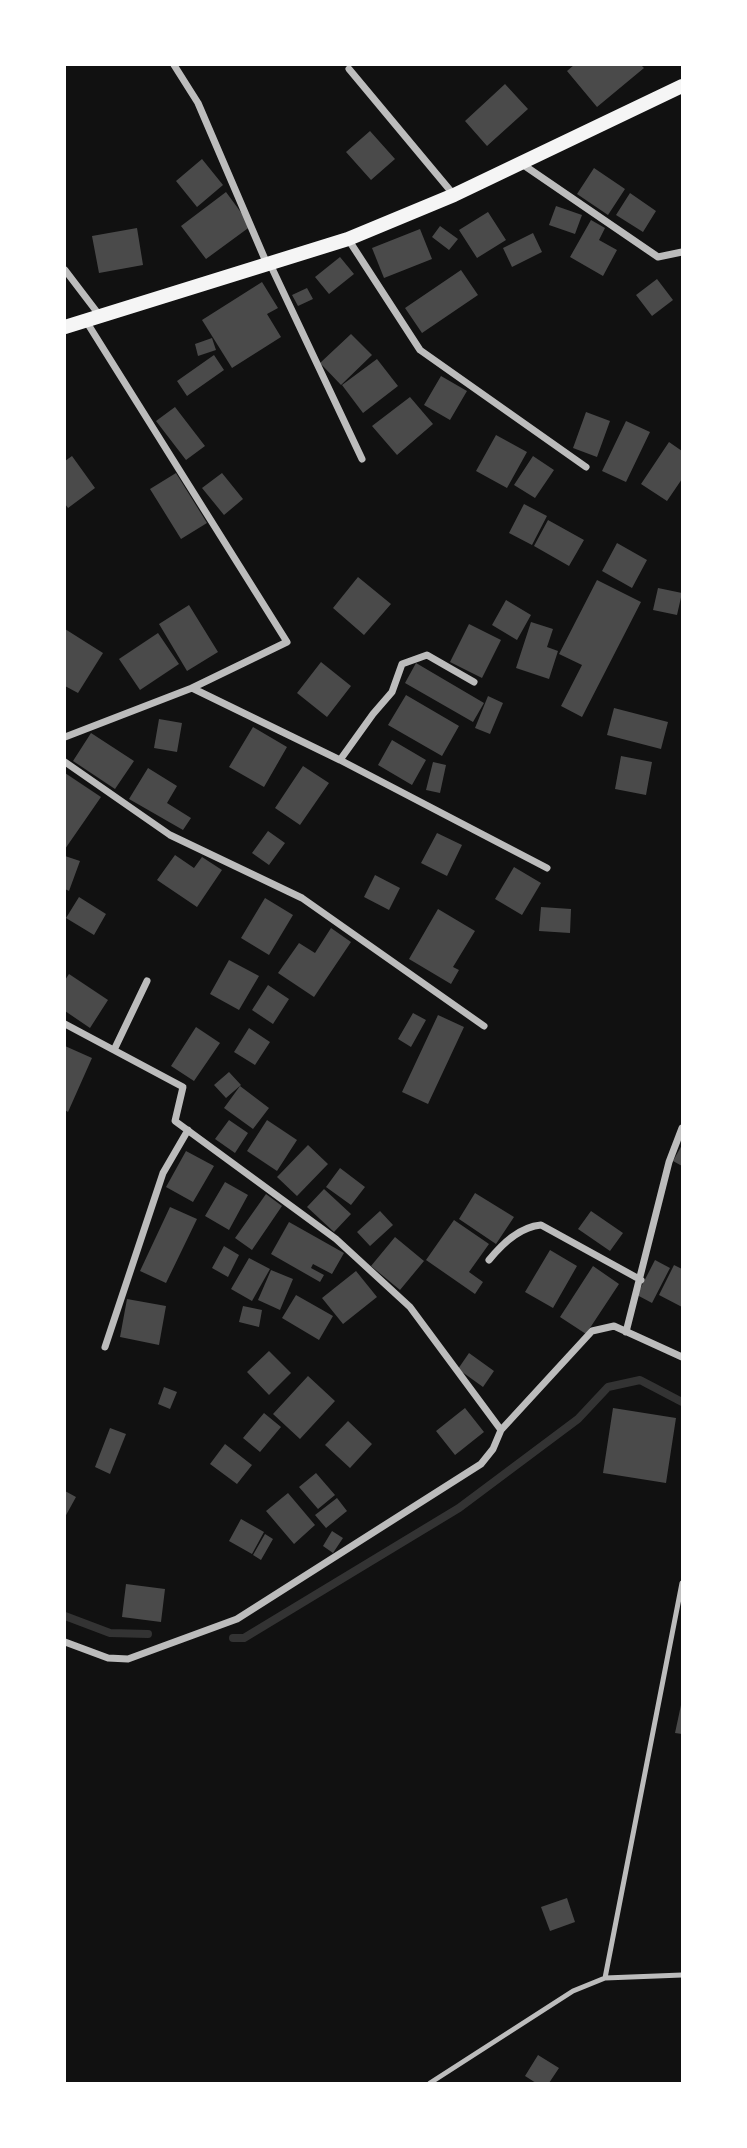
<!DOCTYPE html>
<html>
<head>
<meta charset="utf-8">
<style>
	body { margin:0 }
	#map { position:relative; width:747px; height:2148px; overflow:hidden; background:#111; font-family:"Playfair Display",serif }
	canvas { display:block }
	.frame { position:absolute; inset:0; border:66px solid #fff; pointer-events:none }
</style>
</head>
<body>
<div id="map">
<canvas width="747" height="2148"></canvas>
<div class="frame"></div>
</div>
<script>
const c = document.querySelector('canvas').getContext('2d');
c.lineJoin = 'round';
function trace(path, color, width, dash) {
  c.strokeStyle = color;
  c.lineWidth = width;
  c.lineCap = dash ? 'butt' : 'round';
  c.setLineDash(dash || []);
  c.stroke(path);
}
function paint(path, color) {
  c.fillStyle = color;
  c.fill(path, 'evenodd');
}
const stream = new Path2D(`
	M65 1616 110 1633 148 1634
	M233 1638H244L459 1508 578 1419 608 1387 640 1380 682 1402`);
const building = new Path2D(`
	M574 65H641L644 68 597 107 567 71Z
	M505 84 528 109 487 146 465 121Z
	M370 131 395 159 371 180 346 152Z
	M202 159 223 185 197 207 176 181Z
	M594 168 625 189 608 215 577 194Z
	M226 192 251 226 206 259 181 226Z
	M630 193 656 211 643 232 616 215Z
	M556 206 582 215 575 234 549 225Z
	M488 212 506 240 477 258 459 230Z
	M591 220 605 228 599 240 617 250 603 276 570 257Z
	M440 226 458 239 449 250 432 237Z
	M137 228 143 265 99 273 92 236Z
	M420 229 432 259 384 278 372 248Z
	M533 233 542 252 512 267 503 248Z
	M340 257 354 274 329 294 315 277Z
	M461 270 478 295 422 333 405 308Z
	M657 279 673 300 652 316 636 295Z
	M262 282 278 308 267 314 281 337 232 368 202 320Z
	M307 288 313 299 298 306 292 295Z
	M351 334 372 355 341 385 320 363Z
	M212 338 216 350 198 356 195 344Z
	M214 355 224 370 187 396 177 381Z
	M377 359 398 386 363 413 342 385Z
	M441 376 467 391 450 420 424 405Z
	M410 397 433 424 397 455 372 426Z
	M175 407 205 446 186 460 156 421Z
	M586 412 610 421 597 457 573 448Z
	M626 421 650 432 626 482 602 471Z
	M496 435 527 452 507 488 476 471Z
	M669 442 682 451V479L667 501 641 484Z
	M72 456 95 488 68 508 65 504V461Z
	M533 456 554 470 535 498 514 485Z
	M176 473 207 523 181 539 150 489Z
	M222 473 243 499 224 515 202 488Z
	M524 504 547 516 532 545 509 533Z
	M548 520 584 540 569 566 534 546Z
	M617 543 647 560 632 588 602 571Z
	M358 577 391 604 364 635 333 608Z
	M597 580 641 602 582 717 561 706 582 665 559 654Z
	M658 588 682 593 677 615 653 610Z
	M506 600 531 615 517 640 492 625Z
	M189 605 218 652 187 671 159 624Z
	M531 622 553 629 547 647 558 651 549 679 516 668Z
	M469 624 501 640 482 678 450 662Z
	M65 629 103 653 78 693 65 686Z
	M158 633 179 664 140 690 119 659Z
	M321 662 351 686 327 717 297 693Z
	M416 663 484 703 473 722 405 683Z
	M406 695 459 726 442 756 388 725Z
	M488 696 503 703 490 734 475 728Z
	M614 708 668 722 661 749 607 735Z
	M159 719 182 723 177 752 154 748Z
	M253 727 287 747 264 787 229 767Z
	M91 733 134 761 115 789 73 761Z
	M392 740 426 760 412 785 378 765Z
	M621 756 652 762 646 795 615 789Z
	M433 762 446 765 440 793 426 790Z
	M303 766 329 783 300 825 275 808Z
	M148 768 177 786 167 803 191 818 183 830 129 799Z
	M65 773 101 797 65 849Z
	M268 831 285 843 269 865 252 853Z
	M437 833 462 845 447 876 421 863Z
	M175 855 194 868 202 857 222 870 197 907 157 880Z
	M65 856 80 861 69 891 65 889Z
	M514 867 541 883 522 915 495 899Z
	M375 875 400 888 389 910 364 897Z
	M79 897 106 914 94 935 66 918Z
	M265 898 293 915 269 955 241 938Z
	M541 907 571 909 570 933 539 931Z
	M438 909 475 931 453 967 459 970 451 984 409 959Z
	M331 928 351 942 314 997 278 973 299 943 315 953Z
	M229 960 259 976 239 1010 210 994Z
	M69 974 108 1000 90 1028 65 1011V980Z
	M268 985 289 999 273 1024 252 1010Z
	M413 1013 426 1020 411 1047 398 1039Z
	M438 1015 464 1027 428 1104 402 1092Z
	M196 1027 220 1043 194 1081 171 1066Z
	M249 1028 270 1042 255 1065 234 1052Z
	M65 1046 92 1058 68 1112 65 1110Z
	M229 1072 241 1085 226 1098 214 1085Z
	M240 1086 269 1108 253 1129 224 1108Z
	M229 1120 248 1133 235 1153 215 1139Z
	M267 1120 297 1140 277 1171 247 1151Z
	M308 1145 328 1164 297 1196 277 1177Z
	M682 1145V1166L673 1161Z
	M186 1151 214 1166 193 1202 166 1187Z
	M340 1168 365 1187 351 1205 326 1187Z
	M225 1182 248 1195 229 1230 205 1216Z
	M324 1189 351 1214 334 1232 307 1207Z
	M475 1193 514 1217 496 1244 459 1219Z
	M266 1194 282 1206 252 1250 235 1238Z
	M170 1207 197 1219 166 1283 140 1271Z
	M380 1211 393 1225 370 1246 357 1232Z
	M591 1211 623 1233 610 1251 578 1229Z
	M454 1220 489 1244 469 1272 483 1282 475 1294 426 1260Z
	M289 1222 344 1253 332 1274 313 1264 311 1268 324 1275 320 1282 271 1254Z
	M395 1237 424 1261 400 1290 371 1266Z
	M224 1246 239 1255 228 1277 212 1268Z
	M550 1250 577 1266 553 1308 525 1292Z
	M249 1258 270 1269 252 1301 231 1289Z
	M655 1260 670 1268 652 1303 637 1295Z
	M674 1265 682 1269V1307L659 1295Z
	M593 1266 619 1284 586 1334 560 1317Z
	M271 1270 293 1279 280 1310 258 1300Z
	M356 1271 377 1297 343 1324 322 1298Z
	M296 1295 333 1316 319 1340 282 1318Z
	M127 1299 166 1306 159 1345 120 1337Z
	M243 1306 262 1310 259 1327 239 1322Z
	M269 1351 291 1373 269 1395 247 1372Z
	M469 1353 494 1371 483 1387 458 1369Z
	M308 1376 335 1401 300 1439 273 1414Z
	M164 1387 177 1392 170 1409 158 1404Z
	M465 1408 484 1432 455 1455 436 1431Z
	M613 1408 676 1418 666 1483 603 1473Z
	M264 1413 281 1427 260 1452 243 1438Z
	M348 1421 372 1444 350 1468 325 1445Z
	M110 1428 126 1434 110 1474 95 1467Z
	M225 1444 252 1465 237 1484 210 1464Z
	M316 1473 335 1495 318 1509 299 1487Z
	M65 1491 76 1497 65 1517Z
	M288 1493 315 1525 294 1544 266 1511Z
	M337 1498 347 1511 326 1528 315 1515Z
	M241 1519 264 1532 252 1554 229 1541Z
	M332 1531 343 1538 333 1553 323 1546Z
	M265 1534 273 1539 261 1560 253 1555Z
	M126 1584 165 1589 161 1622 122 1617Z
	M681 1705 682 1706V1734L675 1733Z
	M567 1898 575 1922 550 1931 541 1907Z
	M538 2055 559 2068 549 2083H536L525 2076Z`);
const service = new Path2D(`
	M605 1978 682 1583
	M430 2083 573 1991 605 1978 682 1975`);
const minor = new Path2D(`
	M174 65 198 103 267 264
	M349 69 454 195
	M522 164 658 257 682 252
	M348 239 420 350 586 467
	M270 264 362 459
	M65 270 100 316
	M86 321 287 642 192 688
	M65 737 192 688 340 760 547 868
	M340 760 373 714 392 692 402 664 427 655 474 682
	M65 762 170 835 302 898 484 1026
	M65 1024 183 1087 175 1121 336 1239 410 1307 501 1430 592 1331 614 1326 682 1357
	M114 1050 147 981
	M489 1260C502 1244 519 1227 541 1225L641 1280
	M626 1332 669 1162 682 1128
	M105 1347 163 1173 188 1130
	M65 1642 108 1658 128 1659 237 1619 481 1464 493 1449 501 1430`);
const secondary = new Path2D(`
	M65 327 348 239 454 195 682 86`);
trace(stream, '#333', 8);
paint(building, '#4a4a4a');
trace(service, '#bcbcbc', 5);
trace(minor, '#bcbcbc', 7);
trace(secondary, '#f5f5f5', 14);
</script>
</body>
</html>
